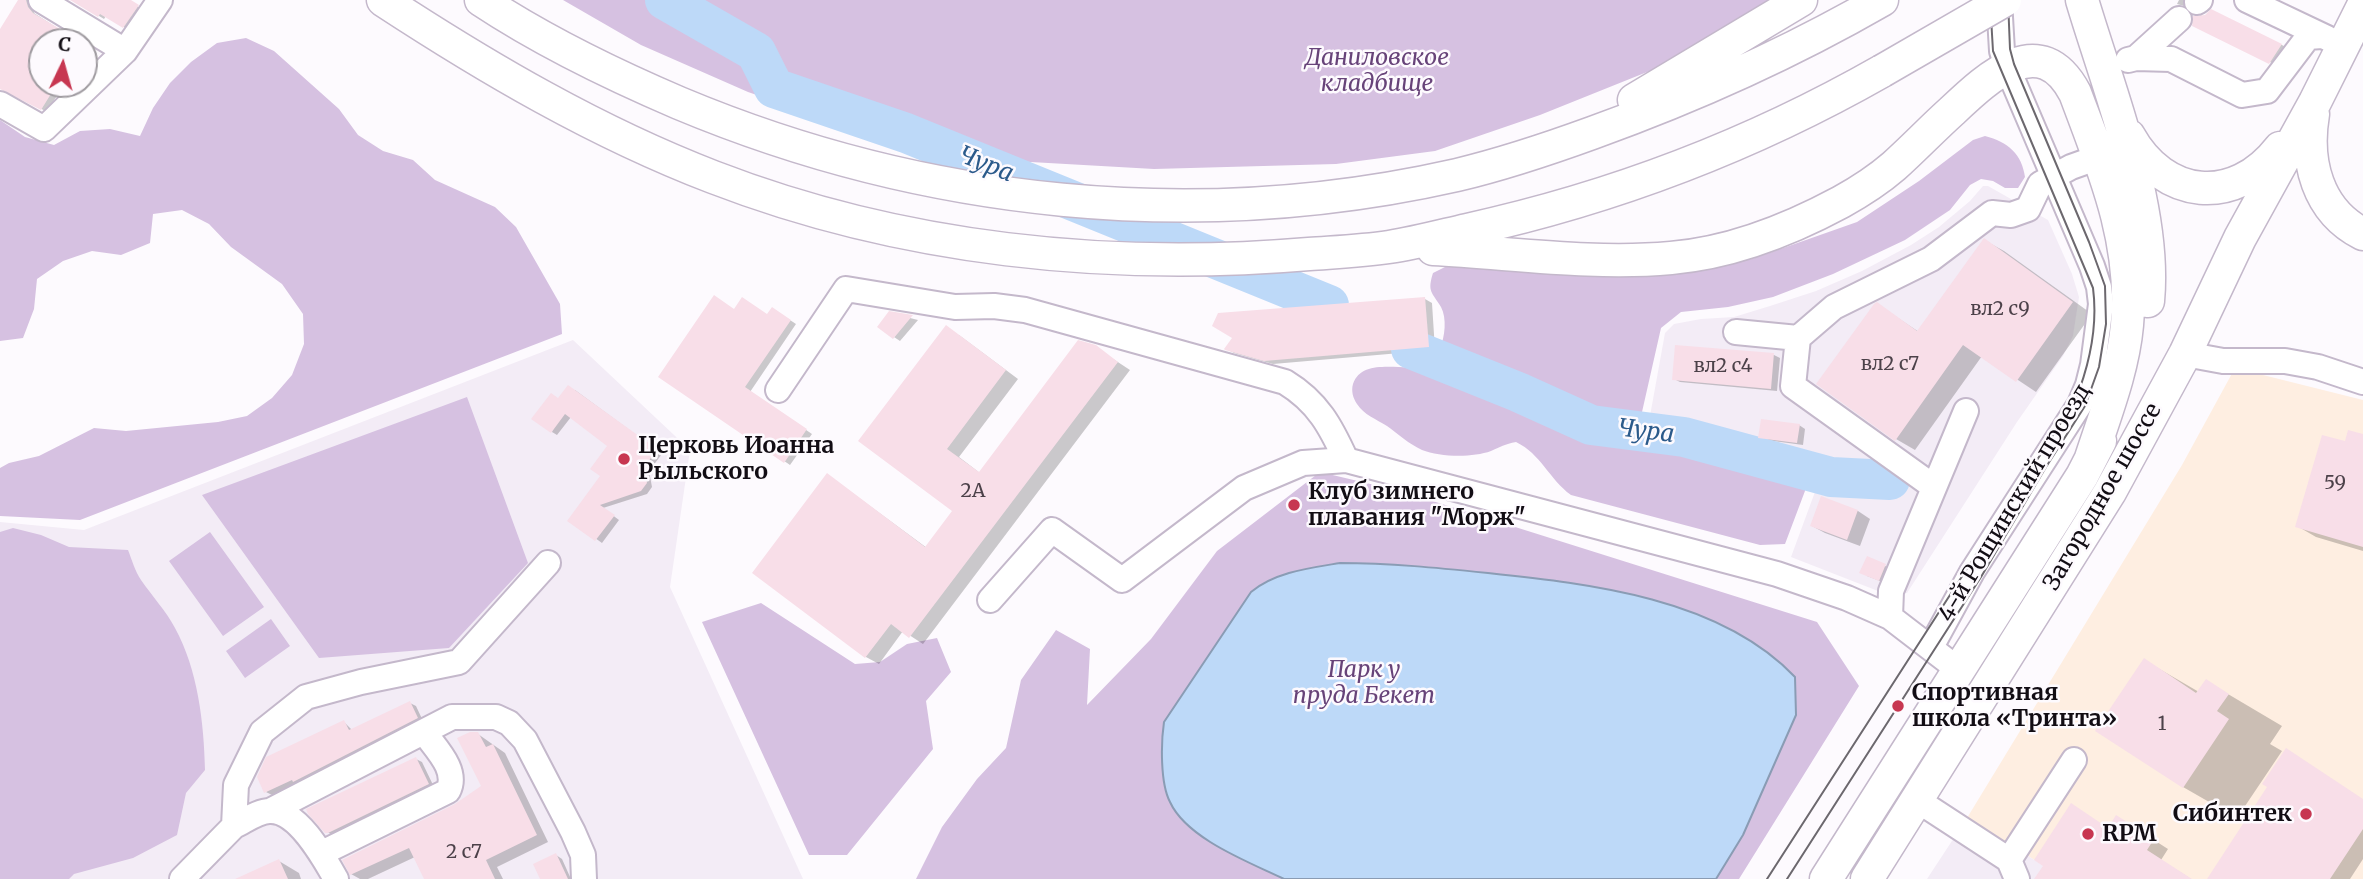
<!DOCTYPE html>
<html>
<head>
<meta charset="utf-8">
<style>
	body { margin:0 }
	#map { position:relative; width:2363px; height:879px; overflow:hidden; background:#fdfafe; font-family:Merriweather,serif }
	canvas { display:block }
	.north { position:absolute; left:28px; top:28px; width:70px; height:70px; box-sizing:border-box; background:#fdfafe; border:2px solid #9f9ba0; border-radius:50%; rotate:5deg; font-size:19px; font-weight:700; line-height:28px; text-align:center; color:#120d14 }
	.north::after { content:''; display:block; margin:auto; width:24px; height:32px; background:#c73751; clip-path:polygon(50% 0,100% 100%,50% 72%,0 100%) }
</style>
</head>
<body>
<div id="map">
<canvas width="2363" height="879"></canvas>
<div class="north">С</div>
</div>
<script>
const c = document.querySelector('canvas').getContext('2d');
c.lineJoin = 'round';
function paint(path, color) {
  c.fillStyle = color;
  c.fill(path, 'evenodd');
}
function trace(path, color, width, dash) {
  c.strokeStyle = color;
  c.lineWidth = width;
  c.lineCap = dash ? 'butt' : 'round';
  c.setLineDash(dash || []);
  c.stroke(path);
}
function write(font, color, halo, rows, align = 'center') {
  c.font = font + ' Merriweather,serif';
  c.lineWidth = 5;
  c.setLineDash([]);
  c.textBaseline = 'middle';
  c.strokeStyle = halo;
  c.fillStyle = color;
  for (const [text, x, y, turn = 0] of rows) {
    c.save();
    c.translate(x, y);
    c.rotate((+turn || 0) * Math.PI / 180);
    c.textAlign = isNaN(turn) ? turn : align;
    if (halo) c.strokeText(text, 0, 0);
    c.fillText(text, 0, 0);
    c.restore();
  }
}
const commercial = new Path2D(`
	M2235 368 2363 400V879H2065L1967 818 2182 465Z`);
const built = new Path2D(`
	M1983 186H1988L2048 220 2072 274 2079 297 2073 336 2063 356 2017 422 1907 593 1878 591 1791 557 1826 462 1650 416 1665 333 1674 324 1701 319 1734 317 1770 306 1816 291 1862 271 1911 245 1939 227 1970 201Z
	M573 340 690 450 670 587 803 879H0V522L84 530Z
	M1967 818 2065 879H1927Z`);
const green = new Path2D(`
	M563 0H1780L1667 64 1540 115 1435 151 1336 164 1154 169 1013 161 858 130 748 92 641 45Z
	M246 38 274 51 339 109 358 135 383 151 413 160 435 180 495 207 516 227 560 304 562 334 80 520 0 516V468L9 463 39 456 94 428 126 431 218 422 247 416 272 398 292 375 304 344 303 314 282 284 231 247 209 224 182 210 153 214 150 243 121 255 92 251 63 261 37 279 34 309 23 338 0 341V120L25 137 54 145 80 131 110 129 140 136 153 108 170 83 191 62 217 43Z
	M1985 136C2008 142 2022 154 2025 177L2018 188H2005L1993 181 1981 179 1970 185 1950 210 1905 240 1833 274 1773 297 1728 307 1681 312 1661 328 1642 412 1643 418 1653 425 1806 464 1811 475 1785 544 1760 545 1571 495C1549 479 1541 454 1516 442 1505 444 1500 447 1491 451 1472 458 1440 457 1422 450 1409 444 1398 434 1387 426 1376 419 1364 415 1357 404 1353 398 1351 391 1353 384 1362 357 1402 371 1422 366 1430 364 1436 357 1440 348 1445 337 1447 318 1441 307 1432 292 1427 292 1433 273L1445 267 1457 265 1596 276 1671 274 1752 259 1857 222 1919 181 1973 140Z
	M467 397 528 563 449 648 319 658 202 495Z
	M1320 472 1404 492 1817 622 1859 686 1739 879H916L942 827 977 779 1006 748 1021 680 1056 630 1090 649 1087 705 1151 639 1217 551Z
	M13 528 41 535 69 547 128 550C132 560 135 571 141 580 152 596 166 611 175 628 198 670 204 723 205 770L186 793 177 835 133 858 74 874 69 879H0V532Z
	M210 532 264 607 223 636 169 561Z
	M761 603 855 664 880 662 907 644 937 638 951 672 926 701 933 749 847 855H809L702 622Z
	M271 619 290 646 245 678 226 651Z`);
const water = new Path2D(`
	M1340 563C1390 563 1439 568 1488 573 1591 584 1720 598 1795 677L1796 715 1743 835 1716 879H1284C1249 862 1187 839 1170 802 1160 783 1161 742 1164 722L1251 592C1275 572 1310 568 1340 563Z`);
const shadow = new Path2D(`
	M20 0H33L34 13 79 42H42V84H64L47 112 0 86V33Z
	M73 0H128L143 10 129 30 106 16 104 19Z
	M2179 0H2188V7L2177 4Z
	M2212 11 2282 45 2287 48 2276 65 2200 28 2205 16Z
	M1984 240 2004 251 2092 314 2036 392 1982 356 1915 450 1896 439 1877 304 1919 332Z
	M1425 299 1432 303 1435 350 1273 364 1234 353 1226 349Z
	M734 311 768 316 778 312 796 324 750 392 812 434 790 465 661 377Z
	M890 313 918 320 900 341 879 327Z
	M959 335 1018 379 959 457 980 473 1095 347 1130 370 923 644 903 631 879 664 866 657 828 475 927 548 954 511 861 441Z
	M1677 346 1774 355 1780 358 1777 391 1680 382 1674 379Z
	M575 390 662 454 649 471 652 487 647 494 603 508 619 520 602 543 570 520 603 476 610 446 571 417 557 435 552 432 559 400Z
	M1799 425 1805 429 1803 445 1766 440 1760 437Z
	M2363 436V551L2316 537 2297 526 2346 444Z
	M1822 498 1858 511 1870 519 1860 546 1825 533 1812 526Z
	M1885 566 1891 569 1885 583 1867 576Z
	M2144 660 2199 692 2206 681 2282 726 2270 744 2282 751 2237 818 2183 787Z
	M410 703 416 706 423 721 300 784 297 783 272 795 266 792 344 722 352 730Z
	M478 734 505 753 548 842 497 867 503 879H426L415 857 368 879H360L351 874 484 787Z
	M416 759 422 762 434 787 332 835 326 831Z
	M2363 800V859L2350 879H2209Z
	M2132 826 2168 849 2161 860 2191 879H2036L2109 829Z
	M556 855 562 859 571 879H542Z
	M279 861 299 873 301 879H239Z`);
const river = new Path2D(`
	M665 0 756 52 774 88 906 133 1329 305
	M1411 349 1518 392 1591 425 1684 437 1831 477 1890 480`);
const building = new Path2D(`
	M18 0H26L28 7 33 13 82 42H42V84H57L41 110 0 89V29Z
	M70 0H131L139 5 123 28 100 14 98 17Z
	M2211 9 2282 44 2269 64 2192 26 2193 16 2205 15Z
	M1984 238 2073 302 2016 382 1963 345 1895 441 1816 384 1874 304 1877 302 1917 331Z
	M714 295 734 309 742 297 767 314 772 307 791 320 745 387 807 429 784 463 658 377Z
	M1425 297 1429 347 1264 361 1225 350 1224 349 1232 338 1212 326 1218 313Z
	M889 311 913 315 893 339 877 327Z
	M946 325 1006 370 947 449 979 472 1078 340 1096 345 1118 362 909 638 891 624 865 658 752 573 827 473 925 547 952 511 858 441Z
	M1675 345 1774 353 1771 389 1672 380Z
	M568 385 657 449 644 468 647 483 641 491 600 505 615 515 595 541 567 521 600 476 590 469 607 446 565 414 551 433 531 419 551 393 558 398Z
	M1761 419 1800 424 1797 443 1758 438Z
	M2348 430 2363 434V547L2295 527 2322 435 2345 441Z
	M1821 496 1858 510 1847 540 1810 526Z
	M1867 556 1886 564 1879 581 1859 573Z
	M2144 658 2196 693 2206 679 2229 694 2217 711 2229 719 2183 788 2095 731Z
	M410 701 418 718 293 782 292 780 264 793 257 777 266 757 344 720 349 730Z
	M470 732H478L486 747 493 744 537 835 486 860 495 879H424L409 848 350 875 342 860 455 804 481 786 457 738Z
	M2286 748 2363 799V829L2330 879H2207L2267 787 2262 784Z
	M416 757 429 784 328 833H325L308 814 306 809Z
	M2071 803 2108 828 2116 815 2154 839 2147 850 2192 879H2034L2043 866 2034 860Z
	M556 853 568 879H540L533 864Z
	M279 859 288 879H235Z`);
const minor = new Path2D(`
	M41 0 125 51
	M2247 0 2327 38
	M2197 2 2200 0
	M2136 58 2171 59 2242 95 2267 91 2308 37 2322 36
	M2128 60 2136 58 2179 19
	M0 104 44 129 125 51 160 0
	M1736 332 1798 338 1793 386 1934 487
	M1798 338 1834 307 1931 259 1992 213 2011 215 2028 209 2040 184 2071 167 2099 157
	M2185 354 2223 361H2285L2318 367 2363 382
	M778 390 846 289 955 307 994 306 1025 310 1285 382C1318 402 1331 427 1346 460
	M990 600 1052 530 1122 580 1244 488 1303 463 1346 460 1777 574 1847 598 1890 617 1959 670
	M1890 617 1891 591 1966 411
	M1931 647 1972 572 2080 404 2088 385 2093 365 2101 304 2099 287 2092 266 2007 67 2002 51 1999 0
	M1917 800 2009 860 2017 879
	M270 811 452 717H496L509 723 525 740 573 832 583 855 584 879
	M234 826C245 821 258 811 270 811 298 810 324 858 336 879
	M322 853 448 791C459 770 435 748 424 732
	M2009 860 2074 760
	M182 879 234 826 236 785 262 732 306 697 361 682 459 662 548 563`);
const major = new Path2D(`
	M383 0C487 68 596 132 713 177 902 250 1109 271 1309 254 1336 252 1362 251 1389 247 1415 243 1441 236 1467 230 1613 198 1752 145 1882 71
	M481 0C543 41 611 74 679 103 925 206 1196 234 1457 175 1503 164 1548 149 1592 133 1692 97 1790 53 1882 0
	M2082 0C2109 91 2157 207 2148 301
	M1634 100 1801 0
	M2313 114C2305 161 2317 211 2363 234
	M2129 136C2164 199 2234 207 2280 148
	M1433 249C1512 253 1592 265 1671 258 1731 253 1789 230 1841 202 1859 192 1879 179 1894 166 1914 148 1932 129 1952 111 1987 78 2040 27 2075 93 2103 168 2135 242 2127 325 2123 370 2105 415 2091 458
	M1826 879 2082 476 2100 441
	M1867 879 2110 492 2185 354 2240 238 2315 102 2363 6`);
const tram = new Path2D(`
	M1767 879 2075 401C2089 366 2098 326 2093 288L1993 51 1990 0
	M1787 879 1981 577 2046 467 2085 406 2099 367 2106 324 2105 286 2089 242 2014 64 2010 49 2008 0`);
const majorBridge = new Path2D(`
	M1882 71 2005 0`);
const markers = [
	[624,459,7,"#c73751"],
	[1294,505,7,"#c73751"],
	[1898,706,7,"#c73751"],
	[2306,814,7,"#c73751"],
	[2088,834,7,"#c73751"]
];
const numberNames = [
	["вл2 с9",2000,310],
	["вл2 с7",1890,365],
	["вл2 с4",1723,367],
	["59",2335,484],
	["2А",973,492],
	["1",2162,725],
	["2 с7",464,853]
];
const parkNames = [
	["Даниловское",1377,58],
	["кладбище",1377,84],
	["Парк у",1364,670],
	["пруда Бекет",1364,696]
];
const poiNames = [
	["Церковь Иоанна",638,446],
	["Рыльского",638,472],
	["Клуб зимнего",1308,492],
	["плавания \"Морж\"",1308,518],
	["Спортивная",1912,693],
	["школа «Тринта»",1912,719],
	["Сибинтек",2292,814,"right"],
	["RPM",2102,834]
];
const streetNames = [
	["Загородное шоссе",2103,497,-60],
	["4-й Рощинский проезд",2015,503,-59]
];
const waterNames = [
	["Чура",986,165,22],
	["Чура",1646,432,7]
];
paint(commercial, '#feeee1');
paint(built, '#f3ecf6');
paint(green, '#d6c1e1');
paint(water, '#bdd9f8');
trace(water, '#8a9cb4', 2);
paint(shadow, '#0003');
trace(river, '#bdd9f8', 40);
paint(building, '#f8dee8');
trace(minor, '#c4b8cb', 28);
trace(major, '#c4b8cb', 35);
trace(minor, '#fff', 24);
trace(major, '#fff', 32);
trace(tram, '#6c686e', 2);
trace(majorBridge, '#c4b8cb', 35, []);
trace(majorBridge, '#fff', 32);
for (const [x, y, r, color] of markers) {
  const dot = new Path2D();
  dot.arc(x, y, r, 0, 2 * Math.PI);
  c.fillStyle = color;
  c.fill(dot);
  trace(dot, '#fdfafe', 2.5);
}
write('19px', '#4c4149', null, numberNames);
write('italic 23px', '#674379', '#fdfafe', parkNames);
write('bold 23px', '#120d14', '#fdfafe', poiNames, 'left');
write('23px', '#120d14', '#fdfafe', streetNames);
write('italic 24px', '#2b5a8b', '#fdfafe', waterNames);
</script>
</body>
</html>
